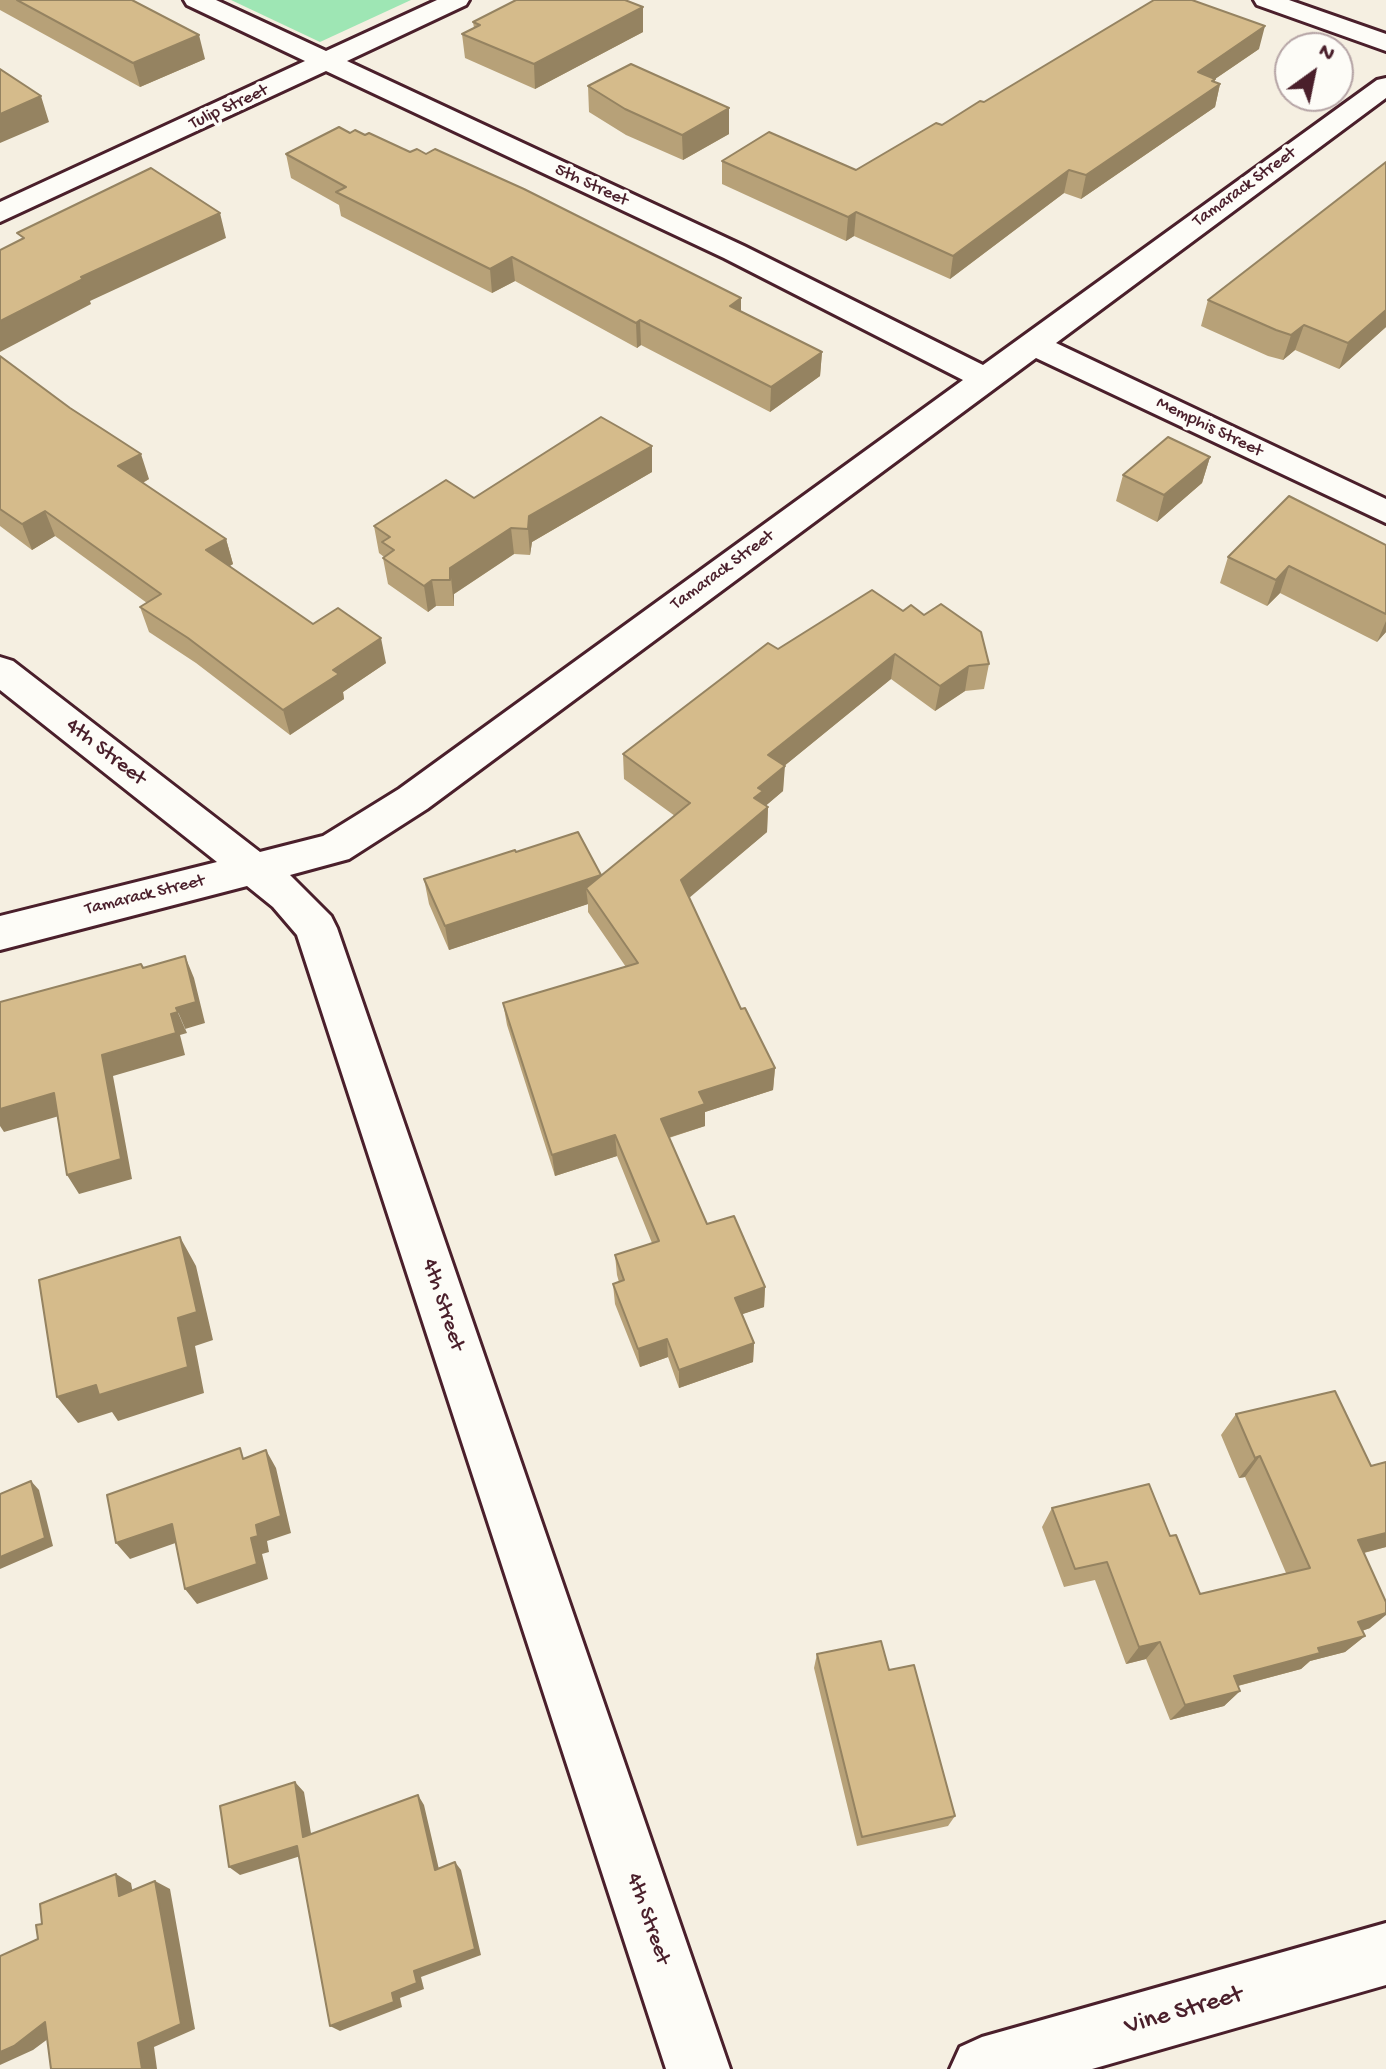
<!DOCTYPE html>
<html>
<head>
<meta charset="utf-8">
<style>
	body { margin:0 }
	#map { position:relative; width:1386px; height:2069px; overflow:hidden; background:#f5efe1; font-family:"Gochi Hand",sans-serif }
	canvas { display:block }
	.north { position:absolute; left:1274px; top:32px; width:80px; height:80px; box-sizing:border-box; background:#fdfcf7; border:2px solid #b5a4a5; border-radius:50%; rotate:33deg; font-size:22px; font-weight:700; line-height:32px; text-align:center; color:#4a1f2b }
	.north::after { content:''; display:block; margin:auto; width:28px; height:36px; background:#4a1f2b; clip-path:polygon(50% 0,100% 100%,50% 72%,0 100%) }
</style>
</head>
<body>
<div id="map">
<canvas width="1386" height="2069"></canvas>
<div class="north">N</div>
</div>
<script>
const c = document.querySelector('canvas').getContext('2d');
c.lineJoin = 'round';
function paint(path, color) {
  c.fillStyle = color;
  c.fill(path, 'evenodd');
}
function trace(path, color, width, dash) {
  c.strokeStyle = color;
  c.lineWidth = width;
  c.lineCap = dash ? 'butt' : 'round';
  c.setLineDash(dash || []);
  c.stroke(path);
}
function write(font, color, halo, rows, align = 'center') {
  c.font = font + ' "Gochi Hand",sans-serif';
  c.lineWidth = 7;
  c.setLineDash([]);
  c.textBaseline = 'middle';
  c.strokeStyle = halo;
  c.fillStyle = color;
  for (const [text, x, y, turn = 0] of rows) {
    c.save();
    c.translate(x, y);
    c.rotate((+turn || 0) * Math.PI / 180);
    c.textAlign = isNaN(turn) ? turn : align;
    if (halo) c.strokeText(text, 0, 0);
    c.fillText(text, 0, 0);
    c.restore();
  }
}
const green = new Path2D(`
	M231 0H411L320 42Z`);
const minor = new Path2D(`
	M184 0H216L326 51 437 0H469L466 5 347 61 744 246 983 365 1377 80 1386 78V98L1056 343 1386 499V523L1036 358 427 809 349 859 290 875 331 916 337 928 730 2069H666L297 935 273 907 247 886 0 950V916L217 862 0 690V657L13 661 260 852 323 836 399 789 963 380 724 258 326 71 0 222V202L305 61 187 5Z
	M1254 0H1289L1386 34V51L1257 5Z
	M1386 1923V1985L1092 2069H950L960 2047 982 2037Z`);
const wall = new Path2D(`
	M0 0H132L205 59 140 87 0 10Z
	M643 7V32L535 89 465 58 462 34 474 28 473 22Z
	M1259 49 1215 79 1214 82 1220 84 1215 107 1081 199 1064 193 950 279 854 236 846 241 722 184V161L856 170 984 102Z
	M588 86 729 108V134L683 160 626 135 589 112Z
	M350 133 365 135 410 152 741 298V311L822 352 820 376 770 412 641 345 637 348 515 281 492 293 341 216 339 205 291 178 286 154Z
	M1386 162V327L1339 369 1295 350 1283 360 1268 356 1201 326 1208 300Z
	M0 356 149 479 143 483 226 539 233 564 229 566 313 624 386 663 343 692 344 699 290 735 196 663 149 632 140 607 147 603 55 536 32 550 0 526Z
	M652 446V472L532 542 530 555 514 554 454 594V606H436L428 612 388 584 383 558 384 557 379 553 374 526Z
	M1210 457 1202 483 1157 522 1116 501 1123 475Z
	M1386 545V632L1377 642 1280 593 1267 606 1220 583 1228 557Z
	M903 611 989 664 984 689 965 691 935 711 891 679 784 766 783 791 765 806 768 807 767 832 689 897 741 1009 775 1068 773 1090 705 1112V1126L669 1138 707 1224 765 1287 764 1307 742 1314 754 1343 753 1362 679 1388 668 1357 640 1367 615 1304 613 1284 619 1282 617 1275 615 1255 652 1243 617 1156 555 1176 507 1025 503 1003 626 967 588 912V904L449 950 429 904 424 879 516 852 601 876 675 816 624 779 623 754 778 649Z
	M1236 1414 1371 1466 1386 1462V1547L1364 1553 1370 1628 1362 1631 1365 1636 1345 1652 1310 1661 1301 1669 1238 1686 1240 1691 1224 1706 1170 1720 1146 1659 1126 1664 1095 1580 1064 1587 1042 1527 1052 1508 1170 1536 1200 1594 1286 1573 1245 1477 1239 1478 1221 1435Z
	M817 1654 889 1670 955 1816 948 1826 857 1846 814 1668Z`);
const shadedWall = new Path2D(`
	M643 7V32L535 89 534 64Z
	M1265 26 1259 49 1215 79 1212 90 1220 84 1215 107 1081 199 1086 175 1198 72Z
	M199 35 205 59 140 87 133 63Z
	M41 96 49 122 0 143V114Z
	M729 108V134L683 160 682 135Z
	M1069 170 1064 193 950 279 953 256Z
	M856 212 854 236 846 241 848 217Z
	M220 213 226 238 90 301 91 304 0 352V321L81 277Z
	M512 257 515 281 492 293 490 269Z
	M741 298V323L730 306Z
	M1386 310V327L1339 369 1348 343Z
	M640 320 641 345 637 348 636 323Z
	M1304 325 1295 350 1283 360 1291 335Z
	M822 352 820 376 770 412 771 387Z
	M652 446V472L532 542 530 555 528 529 529 516Z
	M141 454 149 479 126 492 118 466Z
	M1210 457 1202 483 1157 522 1164 495Z
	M45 511 55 536 32 550 22 524Z
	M511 528 514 554 454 594V606L450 568Z
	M226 539 233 564 214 576 206 550Z
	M1289 566 1280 593 1267 606 1276 580Z
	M432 580 436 606 428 612 424 586Z
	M1386 621V632L1377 642Z
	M381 638 386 663 343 692 344 699 290 735 283 710 333 670Z
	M895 654 891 679 767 780 768 755Z
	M969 666 965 691 935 711 940 686Z
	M785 766 783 791 762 809 768 807 767 832 682 904 681 880 754 798 758 788Z
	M601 875 603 899 586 888 588 904 449 950 445 926Z
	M185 956 194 978 205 1023 185 1029 176 1008Z
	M178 1012 187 1033 180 1035 185 1055 113 1076 132 1179 79 1194 67 1175 102 1055 171 1014Z
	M775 1068 773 1090 705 1112V1126L661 1140V1119L699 1092Z
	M54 1093 66 1114 4 1132 0 1126V1109Z
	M615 1135 617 1156 555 1176 552 1155Z
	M180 1237 196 1266 213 1340 195 1346 204 1393 118 1421 112 1412 78 1423 57 1397 178 1318Z
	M765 1287 764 1307 734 1317 735 1298Z
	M667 1339 668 1357 640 1367 638 1349Z
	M754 1343 753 1362 679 1388V1370Z
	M266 1450 276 1468 291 1533 267 1541 269 1552 262 1554 268 1579 197 1604 185 1589 251 1538 256 1525Z
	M1260 1456 1245 1477 1239 1478 1255 1458Z
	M31 1481 39 1490 53 1546 0 1569V1557Z
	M172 1524 184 1540 130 1559 116 1543Z
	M1386 1533V1547L1339 1559 1358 1540Z
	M1386 1613V1615L1370 1628 1338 1639 1358 1622Z
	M1365 1636 1345 1652 1310 1661 1301 1669 1218 1691 1234 1676 1318 1648Z
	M1160 1642 1146 1659 1126 1664 1139 1647Z
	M1240 1691 1224 1706 1170 1720 1185 1705Z
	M295 1782 304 1792 313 1845 303 1837Z
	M418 1795 424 1805 441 1878 435 1870Z
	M297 1846 307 1854 240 1875 229 1867Z
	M455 1862 461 1870 481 1955 421 1977 424 1989 400 1998 402 2007 340 2031 330 2026 392 1993 414 1971Z
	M116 1874 131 1883 135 1904 119 1896Z
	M155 1881 170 1889 195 2029 154 2047 157 2069H142L138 2043Z
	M45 2022 64 2027 33 2050 0 2065V2052Z`);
const building = new Path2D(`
	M17 0H132L199 35 133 63Z
	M516 0H625L643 7 534 64 462 34 480 25 473 22Z
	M1154 0H1192L1265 26 1198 72 1215 79 1212 81 1220 84 1086 175 1069 170 953 256 856 212 848 217 722 161 769 132 856 170 936 123 942 125 980 101 984 102Z
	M631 64 729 108 682 135 625 109 588 86Z
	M0 69 41 96 0 114Z
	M339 127 350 133 355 130 365 135 369 133 410 152 417 149 426 154 435 149 524 189 741 298 730 306 822 352 771 387 640 320 636 323 512 257 490 269 336 192 346 187 286 154Z
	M1386 162V310L1348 343 1304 325 1291 335 1276 330 1208 300Z
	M151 168 220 213 81 277 83 279 0 321V250L24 238 17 233Z
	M0 356 70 408 141 454 118 466 226 539 206 550 313 624 338 608 381 638 333 670 339 674 283 710 188 638 140 607 161 594 45 511 22 524 0 509Z
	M601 417 652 446 529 516 528 529 511 528 450 568V580H432L424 586 383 558 394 550 382 542 390 537 374 526 446 480 474 498Z
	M1168 437 1210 457 1164 495 1123 475Z
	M1289 496 1386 545V614L1289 566 1276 580 1228 557Z
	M872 590 903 611 911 605 924 615 941 604 981 632 989 664 969 666 940 686 895 654 768 755 785 766 758 788 763 791 754 798 768 807 681 880 741 1009 745 1008 775 1068 699 1092 705 1104 661 1119 707 1224 734 1216 765 1287 735 1298 754 1343 679 1370 667 1339 638 1349 613 1284 624 1280 615 1255 659 1241 615 1135 552 1155 503 1003 638 963 586 888 690 803 623 754 768 643 778 649Z
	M578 832 601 875 445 926 424 879 515 850 516 852Z
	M185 956 196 1002 176 1008 178 1012 171 1014 176 1033 102 1055 121 1159 67 1175 54 1093 0 1109V1002L141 964 143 968Z
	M180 1237 197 1312 178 1318 188 1367 99 1395 96 1385 57 1397 39 1280Z
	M1335 1391 1371 1466 1386 1462V1533L1358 1540 1386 1602V1613L1358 1622 1365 1636 1318 1648 1320 1653 1234 1676 1240 1691 1185 1705 1160 1642 1139 1647 1107 1562 1075 1569 1052 1508 1149 1484 1170 1536 1176 1535 1200 1594 1310 1568 1260 1456 1255 1458 1236 1414Z
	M240 1448 243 1459 266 1450 281 1516 256 1525 258 1536 251 1538 257 1564 185 1589 172 1524 116 1543 107 1495Z
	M31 1481 45 1538 0 1557V1494Z
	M881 1641 889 1670 914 1665 955 1816 862 1837 817 1654Z
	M295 1782 303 1837 418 1795 435 1870 455 1862 475 1949 414 1971 417 1983 392 1993 394 2002 330 2026 297 1846 229 1867 220 1806Z
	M116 1874 119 1896 155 1881 181 2024 138 2043 142 2069H51L45 2022 14 2046 0 2052V1956L38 1939 36 1925 42 1924 40 1904Z`);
const farStreetnames = [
	["Tulip Street",229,108,-25],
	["5th Street",591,186,25],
	["Tamarack Street",1245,188,-36],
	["Memphis Street",1209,428,26],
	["Tamarack Street",723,571,-36],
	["Tamarack Street",145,896,-14]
];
const streetNames = [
	["4th Street",105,753,38],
	["4th Street",442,1305,72],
	["4th Street",647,1919,71]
];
const nearStreetnames = [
	["Vine Street",1184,2012,-16]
];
paint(green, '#9ee6b4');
trace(minor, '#4a1f2b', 6);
paint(minor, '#fdfcf7');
paint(wall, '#b7a178');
paint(shadedWall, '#958361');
paint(building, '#d5bb8b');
trace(building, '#958361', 2);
write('18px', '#4a1f2b', '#fdfcf7', farStreetnames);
write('22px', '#4a1f2b', '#fdfcf7', streetNames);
write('26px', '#4a1f2b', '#fdfcf7', nearStreetnames);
</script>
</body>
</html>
